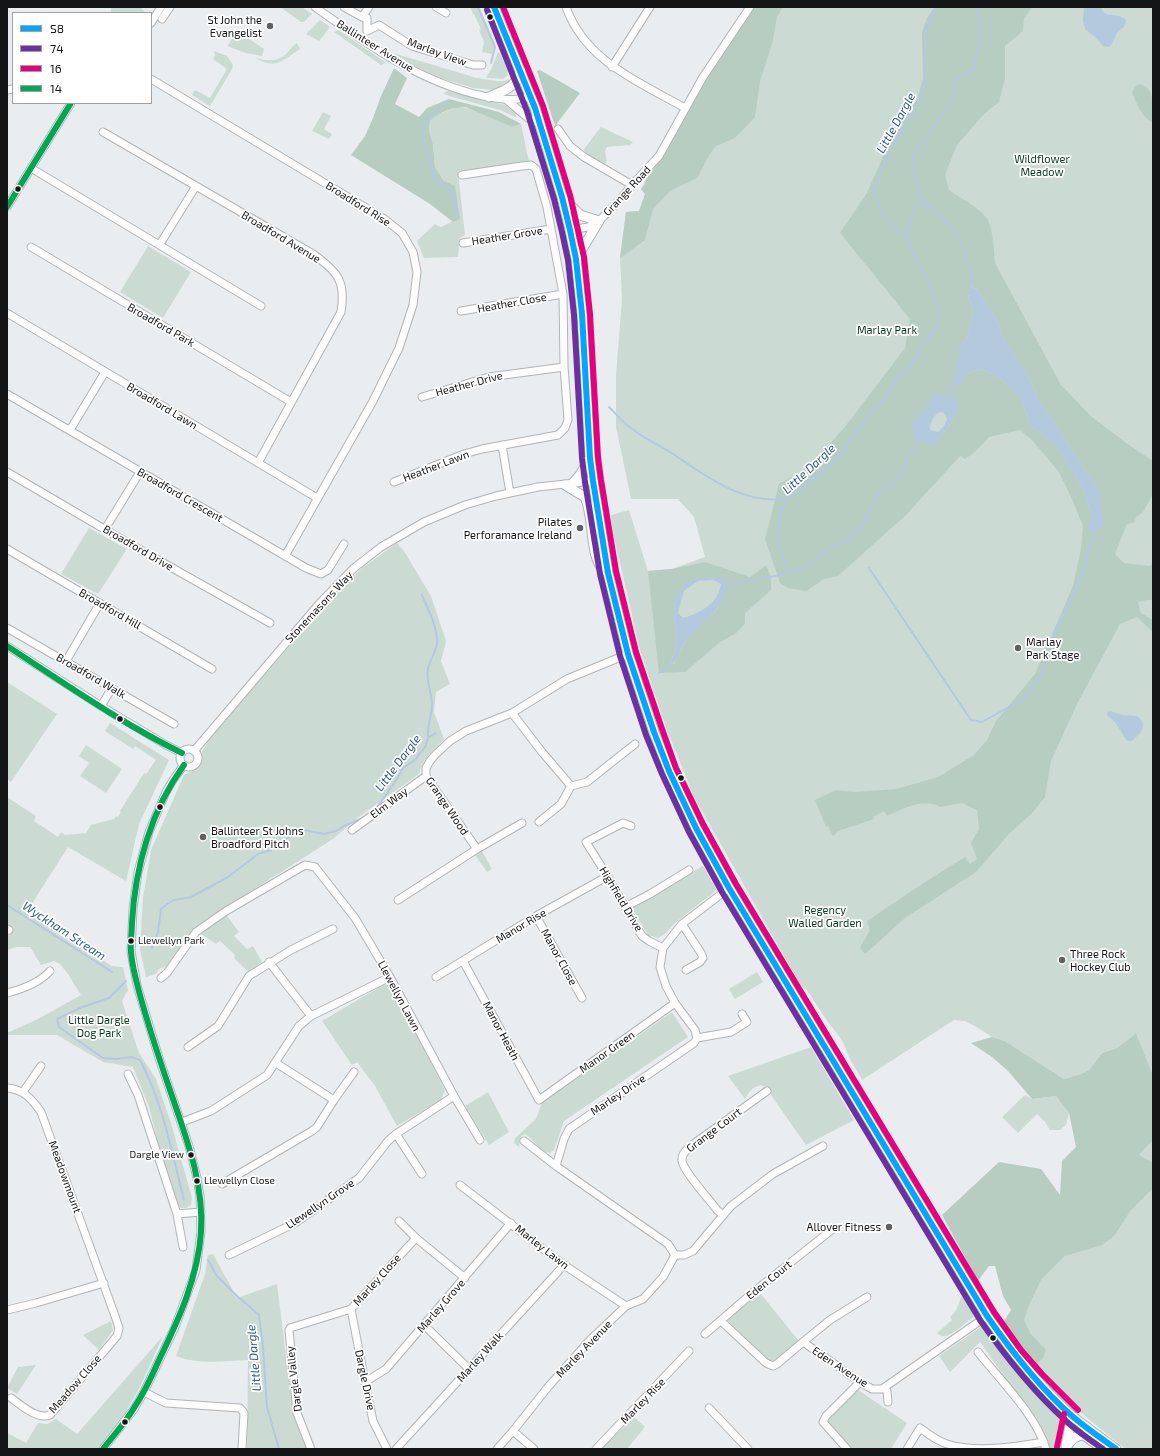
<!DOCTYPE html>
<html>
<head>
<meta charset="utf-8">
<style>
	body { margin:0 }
	#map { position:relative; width:1160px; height:1456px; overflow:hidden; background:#eaedf0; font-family:"Exo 2",sans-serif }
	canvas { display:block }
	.frame { position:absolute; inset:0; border:8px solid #121416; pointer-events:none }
	.legend { position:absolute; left:12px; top:12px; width:140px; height:92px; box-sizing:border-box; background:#fff; border:1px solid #a0a1a2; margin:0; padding:5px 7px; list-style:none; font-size:12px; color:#121416 }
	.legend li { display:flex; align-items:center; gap:8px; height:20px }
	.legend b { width:20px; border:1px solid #a0a1a2 }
</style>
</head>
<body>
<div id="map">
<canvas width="1160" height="1456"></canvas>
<div class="frame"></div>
<ul class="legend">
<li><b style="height:5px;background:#00a6ff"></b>S8</li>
<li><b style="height:5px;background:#6c30a1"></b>74</li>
<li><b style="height:5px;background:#e5007d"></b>16</li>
<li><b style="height:5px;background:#00a651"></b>14</li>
</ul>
</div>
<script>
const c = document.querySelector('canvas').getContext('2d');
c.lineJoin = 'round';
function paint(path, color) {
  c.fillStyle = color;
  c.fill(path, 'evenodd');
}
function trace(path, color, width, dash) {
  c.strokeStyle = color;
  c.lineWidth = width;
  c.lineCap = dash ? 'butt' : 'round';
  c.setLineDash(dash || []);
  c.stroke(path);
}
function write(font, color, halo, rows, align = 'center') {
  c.font = font + ' "Exo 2",sans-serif';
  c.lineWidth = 3.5;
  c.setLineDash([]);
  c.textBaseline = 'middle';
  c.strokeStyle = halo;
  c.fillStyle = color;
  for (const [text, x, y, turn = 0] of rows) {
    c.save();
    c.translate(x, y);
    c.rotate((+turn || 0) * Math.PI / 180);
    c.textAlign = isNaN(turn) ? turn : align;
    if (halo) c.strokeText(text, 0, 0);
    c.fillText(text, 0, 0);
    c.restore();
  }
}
const green = new Path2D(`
	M111 7H140L145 12 111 13Z
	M280 7H302L312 14 304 22H301Z
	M470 7H479L495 44 492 54 482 52 484 42 479 30 481 29 474 14H473Z
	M754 7H1153V1075L1136 1033 1117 1048 1102 1053 1089 1070 1081 1074 1064 1079 1005 1041 992 1037 975 1026 965 1021 954 1020 862 1080 850 1059 842 1040 828 1022 806 989 801 986 694 797 667 730 640 650 614 537 611 515 629 510 648 571 672 569 705 557 694 517 678 499H631L616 427V375L622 299 620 258 626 212 639 211 645 194 641 189 644 185 646 179 662 157Z
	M320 20 330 27 319 41 306 34Z
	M338 30 385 62V63L381 65 334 32Z
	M238 31 264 49 262 56 246 53 227 46Z
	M371 40 393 53 477 78 497 81H505L508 79 511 82 496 90 473 88 440 78 419 69Z
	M297 43 300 49C281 61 277 70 255 58 265 60 277 63 286 54 290 50 292 46 297 43Z
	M214 51 227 56 233 65 232 69 210 106 192 95 195 90 210 98 227 69 213 59 215 55Z
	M498 52 500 53 508 71 507 76 503 79 487 78 486 77 491 70Z
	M448 91 505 105 518 113 515 117 500 110 449 96 443 93Z
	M458 107C477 107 496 120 512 127L521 124 529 162 473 170 469 169 458 171 465 235 460 238 458 257 424 258 417 241 435 224 441 227 459 218 444 181 435 167 433 144 429 130 430 121 436 115Z
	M323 112 331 116 324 129 332 134 329 139 312 131Z
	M601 127 633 142 630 145 607 147 605 151 607 161 604 164 585 153 584 149Z
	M148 246 191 272 163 318 120 292Z
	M89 528 127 549 98 594 61 574Z
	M397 543 404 551 431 596 446 641 441 661 450 684 436 692 434 712 444 739C434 750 422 759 419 774L360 816 333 839 195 927 167 966 159 969 156 974 146 977 140 949 143 897 148 869 151 850 184 775 195 770 200 765 202 752 210 738 319 612 362 568Z
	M7 682 57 714 11 782 7 779Z
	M110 723 169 760 139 824 126 881 68 847 26 913 112 966 123 967 128 990 122 1001 139 1053 149 1068 156 1079 171 1123 192 1198 191 1205 186 1208H181L177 1204 161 1154 149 1107 133 1067 103 1062 57 1035H7V1033L38 1019 81 995 68 974 60 964 54 961 41 965 30 947H16L7 950V797L36 816 34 821 58 837 61 832 65 835 86 833 91 825 114 819 116 816 118 817 121 812 120 811 144 773 146 774 156 760 135 746 133 749 105 731Z
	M86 745 122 769 106 793 80 776 89 763 79 756Z
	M480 848 492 869 487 872 473 852Z
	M703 866 716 889 713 893 675 923 666 933 658 938 648 935 631 906Z
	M227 916 239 932 234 936 247 949 253 946 262 962 248 972 234 958 235 955 220 941 216 944 201 934 203 931Z
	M757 972 763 982 735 999 729 989Z
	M383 985H392L445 1090 441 1100 397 1126 375 1086 357 1062 352 1065 322 1021Z
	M672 1012 688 1037 564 1121 554 1150 550 1153C538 1151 534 1139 525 1134L521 1136 519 1147 514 1143 515 1138 536 1119 542 1103Z
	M811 1047 854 1120 806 1145 766 1088 761 1085C751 1088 750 1091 745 1099L728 1076Z
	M488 1092 509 1132 489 1145 465 1106Z
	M1025 1095 1032 1099 1056 1096 1069 1113 1066 1125 1060 1130H1050L1045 1122 1037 1114 1018 1133 1002 1117Z
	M1153 1140V1449H1126L1122 1446 1086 1417 1069 1401 1050 1383 1015 1341 1035 1266Z
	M213 1254 237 1298 277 1284 291 1395 296 1417 307 1449H247L248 1360C225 1361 197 1365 176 1356L205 1274 208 1255Z
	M760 1293 799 1341 774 1361 767 1360 727 1320Z
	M963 1294 973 1312V1317C967 1322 953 1334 946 1336 942 1337 939 1335 937 1333L952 1320 950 1317C960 1309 957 1303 963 1294Z
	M111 1321 113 1330 99 1350 83 1335Z
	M981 1327 986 1329 992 1337 990 1339 993 1343 995 1341 1021 1374 1057 1411 1060 1419 1061 1428 1054 1449H1048L1031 1415 980 1342 950 1372 939 1356Z
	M163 1336 140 1387 126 1412 98 1449H7V1433L26 1443 38 1423 47 1424 56 1419 77 1434Z
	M36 1365 17 1394 7 1388 18 1367Z
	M858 1390 907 1423 891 1449H851L827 1424 829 1419Z
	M634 1417 645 1427 627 1449H601Z`);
const forest = new Path2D(`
	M754 7H783L777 17 772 44 760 81 755 117 735 138 716 146 710 154 697 178 670 191 653 209 645 240 620 258 626 212 639 211 645 194 641 189 644 185 646 179 662 157 716 62Z
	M935 7H1032L1024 18 1023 31 1005 46V78L999 102 984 114 957 145 945 175 949 190C959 197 984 210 989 222 993 234 994 249 995 263L1061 385 1092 417 1126 443 1153 461V494L1143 512 1136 517 1134 523 1127 524 1115 554 1124 563 1150 566 1153 563V600H1147L1138 602 1141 613 1153 620V632L1137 617 1120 624 1077 704 1051 761 1045 797 1033 812 1008 835 976 872 905 918 865 954 860 948 870 930 867 921 922 884 965 857 970 864 977 859 971 843 979 829 977 810 962 803 940 807C924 797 902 809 887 816L884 811 873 817 874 819 838 831 833 836 828 826 826 827 815 800 836 790 853 792 896 789 938 777 974 755 987 740 996 721 1035 674 1073 586 1081 549 1083 526 1072 499 1059 472 1032 440 1020 430 989 437 975 452 965 459 960 456 906 515 838 576 824 579 806 591 788 588 780 583 765 539 779 484 810 466 844 428 905 348 910 319 840 233 867 193 888 145 904 116 917 100 923 78 922 32 927 18ZM972 287 978 290 998 323 1004 339 1032 384 1037 397 1099 491 1094 531 1091 514 1086 495 1072 470 1056 446 1030 425 1022 401 1001 379 981 369 970 372 958 384 960 345 967 340 973 311 968 296ZM925 407 958 413 943 434 932 446Z
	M394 68 407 78 395 104 419 117 427 108 449 99 499 112 521 124 512 127 466 107C453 107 439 112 430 121L429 130 433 144 435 167 444 181 455 186 460 219 453 222 430 204 351 155 365 136 373 118 381 96Z
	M540 70 580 93 555 126 537 71Z
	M1139 84C1156 86 1153 111 1153 123 1142 118 1136 103 1132 92L1135 87Z
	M705 562 750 577 766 565 771 577V590L745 613V624L735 634 720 642 685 672 659 673 648 571 672 569ZM696 579H722L719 607 711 616 691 634 684 644 674 664 670 665 675 649 677 633 674 620 675 598Z
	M1136 1033 1153 1075V1140L1139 1155 1153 1163V1188L1131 1210 1114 1236 1102 1245 1065 1256 1041 1280 1029 1305 1024 1320 1030 1333 1046 1350 1043 1358 1035 1366 1015 1341 1003 1323 1011 1310 1003 1296 995 1266H989L978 1281 942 1215 999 1162 1041 1169 1060 1195 1062 1161 1076 1147 1069 1113 1056 1096 1032 1099 1008 1071 992 1057 971 1043 992 1037 1005 1041 1064 1079 1081 1074 1089 1070 1102 1053 1117 1048Z`);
const water = new Path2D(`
	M1084 7H1101C1104 20 1118 11 1126 20 1125 29 1122 27 1117 33 1114 38 1114 43 1109 47L1103 46 1097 39 1085 29 1083 20Z
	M971 287 978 290 998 323 1004 339 1032 384 1037 397 1099 491 1104 526 1094 531 1088 530 1091 520V514L1086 495 1072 470 1056 446 1030 425 1022 401 1001 379 981 369 970 372 958 385 954 381 960 345 967 340 973 311 968 296Z
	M936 394 949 395 958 401V413L943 434 932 446 918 441 911 427ZM943 412 947 419 944 426 938 432 930 430C929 423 933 419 937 413Z
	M709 577 722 579 729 585C725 597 719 608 710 617 701 626 692 633 685 642 680 649 678 662 670 666L675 649 677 633 674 620 675 598 684 585 696 579ZM713 580 721 584C720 587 720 591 718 594 713 606 695 615 683 618L678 613 684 591 698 581Z
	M1110 711C1114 712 1118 714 1122 715 1129 716 1141 713 1143 724 1143 727 1142 730 1140 733 1138 736 1134 738 1132 741H1127L1115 722 1107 715V713Z`);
const stream = new Path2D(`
	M478 7 495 47 491 63
	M448 102C434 110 422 120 423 138 424 144 427 149 429 155 432 162 431 170 434 177 435 182 438 182 443 184 455 191 456 204 456 217
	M921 200 949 224 959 237 966 254 968 265 972 273 971 287
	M907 235 892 229 881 211 875 195 880 174 890 151 919 102 925 86V38L933 12 938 7
	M949 395 956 382
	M609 407C616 414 623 422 631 428 643 438 657 444 670 452 705 475 744 507 789 498
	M844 540 850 544
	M869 568 971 720 982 722 1025 698 1041 675 1055 633 1084 571 1088 551 1094 531
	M789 573 802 569 815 560 822 554 853 534 866 521 871 507 879 493 898 478 906 465 907 457 918 441
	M728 586 789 573 779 545V525L781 511 789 498 806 486 822 471 836 460 871 413 888 394 896 381 910 368 924 343 937 327V307L933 291 911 249 907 235 914 211 921 200 912 160 918 147 927 138 934 126 953 100 955 80 974 69C980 47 982 30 977 7
	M422 595C428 609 437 626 437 642 437 651 430 660 428 668 425 682 433 694 432 707 431 718 427 727 428 738
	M659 673 671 665
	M371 812 378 806 395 782 403 768 415 760 425 747 428 738 436 733
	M7 905 112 972
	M152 948 158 932 161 909 167 904 174 900 191 897 228 877 258 854 271 850 289 837 304 830 324 834 336 831 344 826 363 818
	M126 981 109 998 80 1008 57 1019 59 1027 103 1058 116 1059 131 1057 140 1060C163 1103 172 1153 184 1200
	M208 1260 216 1275 236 1295 259 1315 263 1347 267 1407 279 1449`);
const minor = new Path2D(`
	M315 7C367 44 419 82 483 96 500 99 515 102 531 96
	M344 7 362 17 367 18V31L379 25 412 46 473 65H482
	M436 7 446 13
	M566 7C585 61 639 82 685 108
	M362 17 369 7
	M162 19 170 7
	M151 23 161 7
	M612 67 650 7
	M151 79 383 218 402 233 413 252 417 272 413 305 399 348 373 401 285 556
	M7 90 13 89
	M507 100 528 118 539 123
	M558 129 570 146 584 157 632 185
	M103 132 313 254C338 272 346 281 341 312L258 463
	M31 168 261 306
	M7 207 71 103
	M570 230 588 227 599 221 618 202 632 185 659 156 703 77 750 7
	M463 243 551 229
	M160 244 196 186
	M31 247 291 402
	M461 311 563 294
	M7 313 317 498
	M7 394 306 568 321 574 328 570 344 544
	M422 397 489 377 564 367
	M70 430 105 372
	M502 445 510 493
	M7 472 128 543 270 623
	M394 482 464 454 482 449 558 435 565 428 568 420 564 367 563 294 547 207 536 169 531 165 522 166 462 175
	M105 529 140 472
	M7 549 212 669
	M7 628 174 724
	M7 646 101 706 166 745 182 753
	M66 661 100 603
	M101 706 112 688
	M512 713 542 752 571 786 587 782 635 744
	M180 758a9 9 0 1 1 18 0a9 9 0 1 1-18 0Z
	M194 751 319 604 354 568 381 547 424 522 465 505 496 496 538 487 593 481
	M539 822 561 804 571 786
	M631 826 623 823 586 842 603 869 642 936 649 941 663 948
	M352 830 426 776
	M477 849 426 776V768L430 761 436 754 450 741 466 731 512 713 567 679 628 654
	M398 900 477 849 522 823
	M625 907 650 894 689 870
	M536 916 582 998
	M682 924 701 953 703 958 700 962 686 970
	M7 929 9 930
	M463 961 539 1100 675 1003
	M269 962 311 1016
	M436 977 536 916 608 876
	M161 978 167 973 196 932 226 911 305 865 315 867 355 918 390 977 454 1096 480 1140
	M7 993C23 989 39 983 50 971
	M697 1038 695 1030 675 1003 666 986 660 967 663 948 682 924 729 888
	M697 1038 731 1032 747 1022 742 1014
	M188 1047 218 1026 249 976 291 950 333 929
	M276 1063 334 1100
	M128 1074 138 1095 177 1214 183 1247
	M7 1088C23 1089 32 1099 41 1112L115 1316 119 1328 117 1336 50 1415C37 1420 21 1405 11 1398
	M23 1092 41 1066
	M182 1122 211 1111 267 1075 299 1026 311 1016 390 977
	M396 1134 422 1174
	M524 1141 556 1166 668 1244 675 1255
	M556 1166 564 1139 569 1129 694 1043 697 1038
	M222 1184 312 1131 317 1127 334 1100 354 1072
	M460 1185 564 1265 626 1306
	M177 1214 201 1212
	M723 1215 717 1210C709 1199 684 1172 682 1161 681 1154 687 1149 692 1145L767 1091
	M399 1221 416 1238 465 1278
	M229 1255 295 1223 359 1178 388 1141 396 1134 454 1096
	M675 1255H684L693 1251 731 1206 773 1174 823 1146
	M351 1309 365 1382 373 1421 387 1449
	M7 1310 36 1303 104 1283
	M721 1321 766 1363 773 1366 777 1364 803 1342 860 1382 872 1389H882L987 1316
	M424 1325 469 1369
	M705 1334 756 1290 834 1228
	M803 1342 830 1320 867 1297
	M978 1352C1000 1380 1036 1415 1046 1449
	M365 1382 386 1369 511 1223
	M885 1387 887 1391 888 1402
	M144 1392 166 1403 240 1408 244 1413 242 1449
	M709 1408 748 1449
	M513 1431 534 1449
	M103 1449 134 1409 144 1392 175 1327 196 1270 201 1231 200 1196 197 1178 189 1146 159 1058 137 985 131 951 133 909 138 872 149 832 166 792 173 780 184 765
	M311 1449 297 1413 289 1330 290 1328 351 1309 416 1238
	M396 1449 564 1265
	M497 1449 513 1431 548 1387 590 1340 626 1306 643 1299 663 1277 675 1255
	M596 1449 689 1351
	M847 1449 823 1422 826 1416 860 1382
	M907 1449 920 1428C928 1434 937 1441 947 1444 976 1453 1014 1447 1044 1442`);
const major = new Path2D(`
	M494 7 535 108 562 197 570 230 576 259 582 314 590 458 593 481 608 573 628 654 654 732 669 771 696 828 729 888 987 1316C1012 1352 1040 1387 1072 1416 1086 1428 1102 1438 1116 1449
	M489 97C506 89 513 90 521 71
	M563 198 580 215 599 221 576 259
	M572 484 580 475 590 458
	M565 485 585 497C594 516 590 549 600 565 602 567 605 569 607 572
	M1066 1446 1072 1416
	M1066 1449C1069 1441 1074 1435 1084 1435L1103 1449`);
const bus1 = new Path2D(`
	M494 7 535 108 562 197 570 230 576 259 582 314 590 458 593 481 608 573 628 654 654 732 669 771 696 828 729 888 987 1316C1012 1352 1039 1387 1072 1416 1086 1428 1101 1438 1116 1449`);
const bus2 = new Path2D(`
	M487 10 527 111 554 199 562 232 568 260 574 315 582 458 585 482 600 574 620 656 646 735 662 774 689 832 722 892 980 1320C1005 1356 1033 1391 1066 1421 1077 1431 1090 1440 1103 1449`);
const bus3 = new Path2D(`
	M503 7 543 106 570 195 584 257 590 314 598 457 601 480 616 571 636 652 662 729 676 768 703 824 736 884 994 1312 1021 1350 1042 1374 1078 1410
	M1057 1447 1064 1414`);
const bus4 = new Path2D(`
	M7 207 71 103
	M7 646C64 683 121 723 182 753
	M103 1449C113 1436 125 1423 134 1408 144 1393 152 1376 159 1360 179 1319 198 1277 201 1232 204 1184 187 1140 172 1096 163 1070 154 1043 146 1016 140 995 133 974 131 952 130 943 132 932 132 923 135 867 151 810 184 765`);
const markers = [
	[490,17,3.5,"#121416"],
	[270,26,4,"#5e6062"],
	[18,189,3.5,"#121416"],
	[580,528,4,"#5e6062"],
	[1018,648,4,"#5e6062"],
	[120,719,3.5,"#121416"],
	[681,778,3.5,"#121416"],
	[160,807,3.5,"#121416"],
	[203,837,4,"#5e6062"],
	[131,941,3.5,"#121416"],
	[1062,960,4,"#5e6062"],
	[191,1155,3.5,"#121416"],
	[197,1181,3.5,"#121416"],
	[889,1227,4,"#5e6062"],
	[993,1338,3.5,"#121416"],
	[125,1422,3.5,"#121416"]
];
const busNames = [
	["Llewellyn Park",138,941],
	["Dargle View",184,1155,"right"],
	["Llewellyn Close",204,1181]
];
const poiNames = [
	["St John the",262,20],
	["Evangelist",262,33],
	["Pilates",572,522],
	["Perforamance Ireland",572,535],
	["Marlay",1026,642,"left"],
	["Park Stage",1026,655,"left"],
	["Ballinteer St Johns",211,831,"left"],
	["Broadford Pitch",211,844,"left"],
	["Three Rock",1070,954,"left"],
	["Hockey Club",1070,967,"left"],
	["Allover Fitness",881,1227]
];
const streetNames = [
	["Ballinteer Avenue",375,46,32],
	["Marlay View",437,52,20],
	["Grange Road",627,191,-47],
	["Broadford Rise",358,204,32],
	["Heather Grove",507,236,-9],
	["Broadford Avenue",281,237,31],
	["Heather Close",512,303,-10],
	["Broadford Park",161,325,30],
	["Heather Drive",469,384,-15],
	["Broadford Lawn",162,406,31],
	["Heather Lawn",436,466,-21],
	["Broadford Crescent",180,495,30],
	["Broadford Drive",138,548,30],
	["Stonemasons Way",319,607,-47],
	["Broadford Hill",110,609,30],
	["Broadford Walk",91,676,30],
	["Elm Way",389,803,-37],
	["Grange Wood",447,806,56],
	["Highfield Drive",621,899,59],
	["Manor Rise",521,926,-31],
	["Manor Close",559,957,61],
	["Llewellyn Lawn",399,996,62],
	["Manor Heath",501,1031,62],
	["Manor Green",607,1052,-35],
	["Marley Drive",618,1095,-34],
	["Grange Court",714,1130,-37],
	["Meadowmount",65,1177,70],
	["Llewellyn Grove",320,1204,-34],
	["Marley Lawn",542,1247,38],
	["Marley Close",377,1280,-48],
	["Eden Court",769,1280,-39],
	["Marley Grove",441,1306,-49],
	["Marley Avenue",584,1349,-46],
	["Marley Walk",480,1357,-48],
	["Eden Avenue",840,1367,33],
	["Dargle Valley",294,1379,-97],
	["Dargle Drive",365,1380,78],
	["Meadow Close",75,1384,-49],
	["Marley Rise",643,1401,-46]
];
const parkNames = [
	["Wildflower",1042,159],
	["Meadow",1042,172],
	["Marlay Park",887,330],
	["Regency",825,910],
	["Walled Garden",825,923],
	["Little Dargle",99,1020],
	["Dog Park",99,1033]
];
const waterNames = [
	["Little Dargle",896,123,-61],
	["Little Dargle",809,469,-43],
	["Little Dargle",398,763,-53],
	["Wyckham Stream",64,931,33],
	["Little Dargle",254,1358,-95]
];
paint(green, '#cbdbd3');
paint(forest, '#b8cdc2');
paint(water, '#b5c9de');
trace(stream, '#b5c9de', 2);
trace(minor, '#b1b4b6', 9);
trace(major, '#b1b4b6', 11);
trace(minor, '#fcfcfd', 7);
trace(major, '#fcfcfd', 9);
trace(bus1, '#00a6ff', 6);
trace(bus2, '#6c30a1', 6);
trace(bus3, '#e5007d', 6);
trace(bus4, '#00a651', 6);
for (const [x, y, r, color] of markers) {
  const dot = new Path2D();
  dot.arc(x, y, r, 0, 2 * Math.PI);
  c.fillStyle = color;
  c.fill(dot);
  trace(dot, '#fff', 1.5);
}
write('10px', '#121416', '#fff', busNames, 'left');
write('11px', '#121416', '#fff', poiNames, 'right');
write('11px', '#121416', '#fff', streetNames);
write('11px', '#0a3922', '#fff', parkNames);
write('italic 12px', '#2d597f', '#fff', waterNames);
</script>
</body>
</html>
